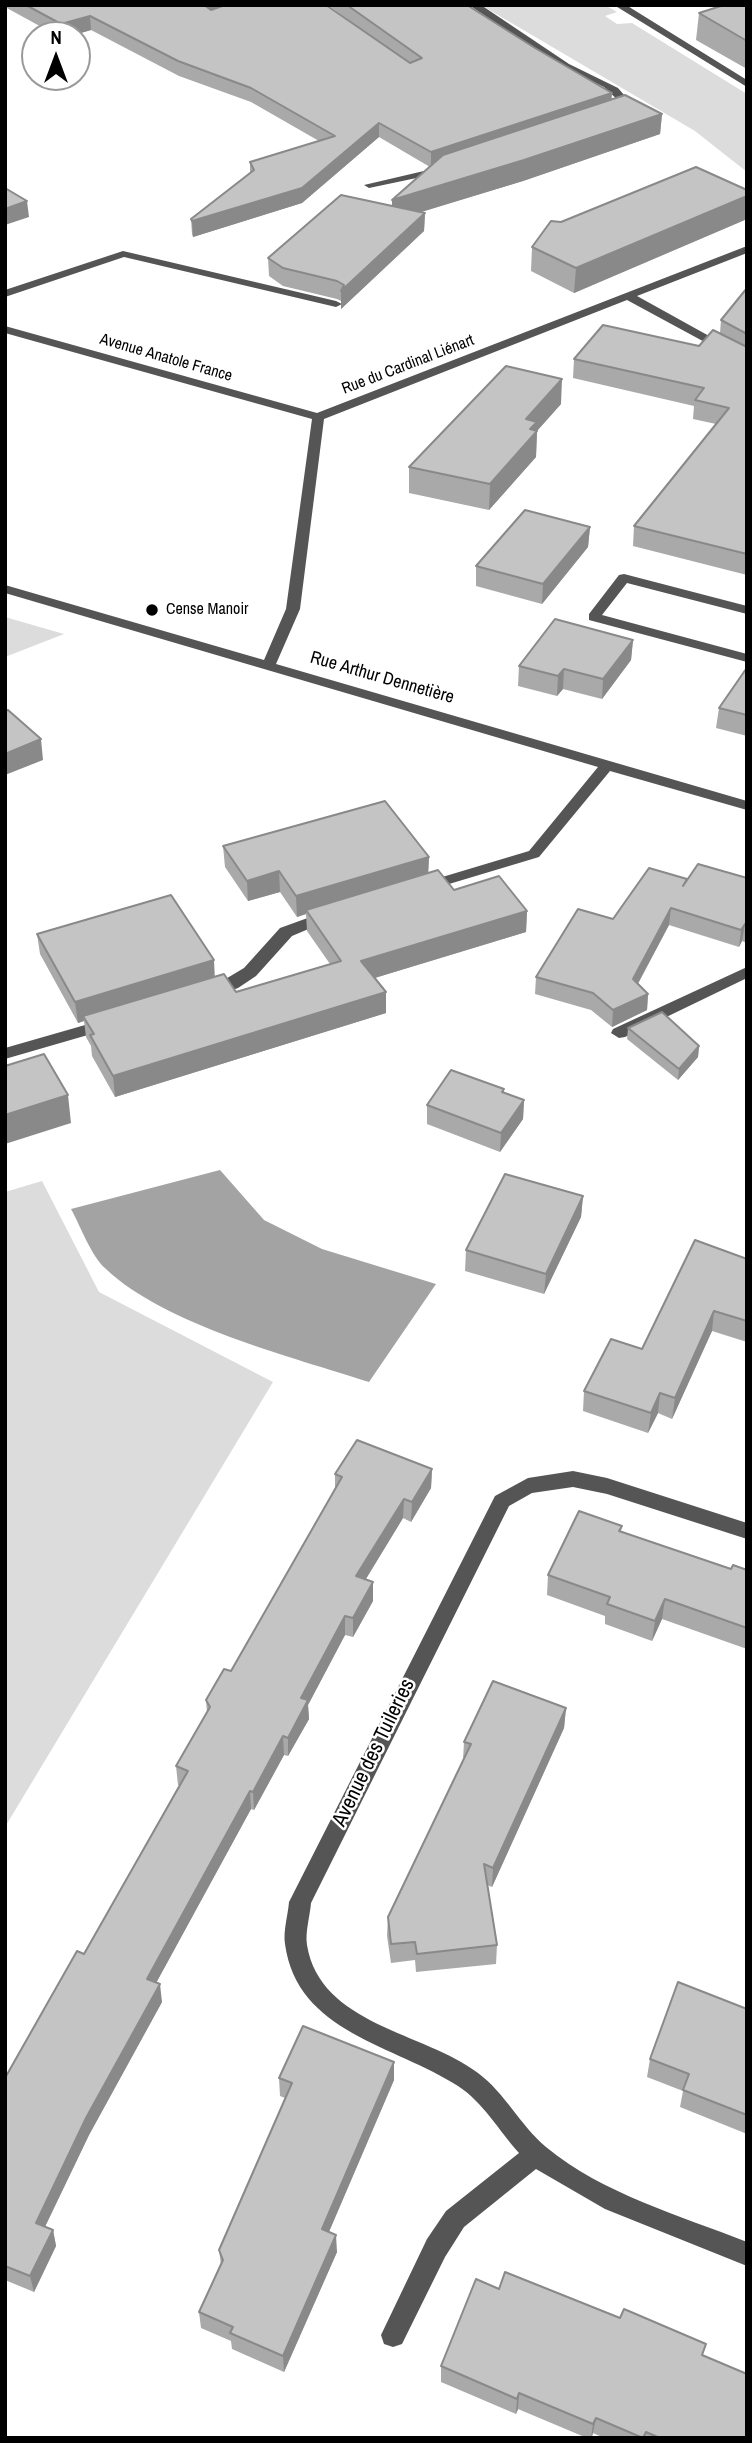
<!DOCTYPE html>
<html>
<head>
<meta charset="utf-8">
<style>
	body { margin:0 }
	#map { position:relative; width:752px; height:2443px; overflow:hidden; background:#fff; font-family:"Archivo Narrow",sans-serif }
	canvas { display:block }
	.frame { position:absolute; inset:0; border:7px solid #000; pointer-events:none }
	.north { position:absolute; left:21px; top:21px; width:70px; height:70px; box-sizing:border-box; background:#fff; border:2px solid #999; border-radius:50%; rotate:0deg; font-size:19px; font-weight:700; line-height:28px; text-align:center; color:#000 }
	.north::after { content:''; display:block; margin:auto; width:24px; height:32px; background:#000; clip-path:polygon(50% 0,100% 100%,50% 72%,0 100%) }
</style>
</head>
<body>
<div id="map">
<canvas width="752" height="2443"></canvas>
<div class="frame"></div>
<div class="north">N</div>
</div>
<script>
const c = document.querySelector('canvas').getContext('2d');
c.lineJoin = 'round';
function paint(path, color) {
  c.fillStyle = color;
  c.fill(path, 'evenodd');
}
function trace(path, color, width, dash) {
  c.strokeStyle = color;
  c.lineWidth = width;
  c.lineCap = dash ? 'butt' : 'round';
  c.setLineDash(dash || []);
  c.stroke(path);
}
function write(font, color, halo, rows, align = 'center') {
  c.font = font + ' "Archivo Narrow",sans-serif';
  c.lineWidth = 5;
  c.setLineDash([]);
  c.textBaseline = 'middle';
  c.strokeStyle = halo;
  c.fillStyle = color;
  for (const [text, x, y, turn = 0] of rows) {
    c.save();
    c.translate(x, y);
    c.rotate((+turn || 0) * Math.PI / 180);
    c.textAlign = isNaN(turn) ? turn : align;
    if (halo) c.strokeText(text, 0, 0);
    c.fillText(text, 0, 0);
    c.restore();
  }
}
const green = new Path2D(`
	M481 5H605L617 12 605 16 617 24 632 23 747 94V172L695 131Z
	M5 617 64 634 5 657Z
	M42 1181 99 1292 273 1382 5 1827V1192Z`);
const water = new Path2D(`
	M220 1170 264 1220 322 1249 436 1284 369 1382C292 1357 165 1325 106 1269 91 1256 81 1227 71 1209Z`);
const minor = new Path2D(`
	M469 5H481L569 64 618 88 631 103 622 115H614L613 113 621 103 604 87 563 68Z
	M614 5H626L747 80V87Z
	M441 167 445 168V172L369 188 364 185Z
	M747 246V253L637 296 747 357V365L627 300 324 419 300 609 276 664 747 801V810L610 771 539 857 429 890H419L416 887 419 884 529 851 598 767 5 593V585L264 660 286 609 312 419 5 333V326L317 413Z
	M123 251 336 301 342 304 336 307 124 257 5 297V290Z
	M624 574 747 606V614L627 583 602 615 747 654V662L589 620V614L619 575Z
	M327 911 332 913 335 916 332 919 292 936 256 976 238 988 210 998 204 997 202 993 244 968 280 928Z
	M747 967V978L625 1037 619 1038 611 1033 613 1029Z
	M106 1019 114 1024 112 1028 5 1059V1048Z
	M573 1471 607 1478 747 1523V1539L607 1494 573 1487 532 1493 509 1506 311 1903C310 1916 305 1932 307 1945 320 2025 424 2032 478 2073 505 2093 520 2125 546 2147 603 2194 679 2215 747 2242V2266L605 2209 536 2169 464 2227 445 2257 402 2344 393 2347 384 2344 381 2335 427 2239 446 2211 519 2153C499 2131 483 2102 458 2086 395 2045 297 2033 285 1944 283 1931 288 1915 289 1902L495 1496 528 1478Z`);
const wall = new Path2D(`
	M5 5H326L371 36 328 5H467L612 99 662 114 660 134 523 181 420 212 425 213 424 231 341 309V301L337 299 283 286 269 276 268 258 392 206 430 167 379 137 302 203 193 237 192 234 191 219 250 173V162L319 141 251 102 179 76 91 30 74 35H56L5 7Z
	M747 5V69L696 40 699 13Z
	M747 190V219L574 293 531 271 532 247 561 222Z
	M747 288V575L633 546 634 526 716 424 693 419 694 406 573 378 574 359 699 346 720 333 721 320Z
	M561 404 537 431 536 457 489 510 409 493V467Z
	M590 527 588 547 542 604 476 586V566Z
	M633 640 631 660 602 699 563 689 557 696 518 686 519 666Z
	M747 669V736L716 728 719 708Z
	M223 846 429 857 428 873 454 890 527 911 526 932 375 978 386 1013 115 1097 92 1056 91 1046 86 1037 84 1021 78 1023 40 954 37 934 215 976 236 992 330 964 307 931 306 914 297 917 280 892 248 901 225 867Z
	M747 878V943L742 941 739 947 669 925 638 984 648 994 647 1010 612 1027 591 1010 535 994 536 977 613 919 687 879Z
	M628 1028 699 1046 698 1057 678 1080 627 1039Z
	M504 1089V1093L524 1100 523 1119 500 1152 427 1124V1105Z
	M583 1196 581 1217 544 1294 465 1271 466 1250Z
	M747 1259V1342L712 1331 672 1419 658 1413 648 1433 583 1411 584 1391 642 1349Z
	M432 1469 431 1488 411 1522 403 1518 366 1579 373 1582V1601L353 1637 345 1635 308 1705 309 1719 288 1756 284 1755 254 1810 251 1809 156 1983 162 2002 89 2135 45 2227 53 2230 56 2246 34 2292 5 2280V2078L84 1954 179 1785H178L176 1766 207 1713 206 1700 231 1671 335 1489V1474Z
	M622 1526 621 1531 731 1569 747 1570V1649L662 1619 652 1641 605 1624V1616L547 1595 548 1575Z
	M566 1708 564 1728 492 1887 487 1885 497 1945 496 1964 416 1972 415 1960 391 1963 387 1936 388 1917 463 1760 464 1742Z
	M747 2009V2134L680 2107 683 2091 647 2077 650 2059Z
	M394 2062V2080L329 2231 337 2252 284 2372 232 2349 231 2341 201 2328 199 2312 221 2265 219 2250 285 2098 280 2096 279 2078Z
	M499 2289 703 2355 747 2438H604L593 2433 592 2438H587L518 2409 516 2414 441 2382V2366Z`);
const shadedWall = new Path2D(`
	M203 5H241L203 19Z
	M90 16 91 30 74 35H62L61 24Z
	M612 93 611 108 431 167V152Z
	M662 114 660 134 523 181 392 221V200Z
	M379 123V137L302 203 193 237 192 221Z
	M747 196V219L574 293 576 268Z
	M27 201 29 217 5 225V209Z
	M425 213 424 231 341 309V291Z
	M562 379 561 404 536 432 537 431 536 457 489 510 490 484 526 419Z
	M590 527 588 547 542 604 543 584Z
	M633 640 631 660 602 699 603 679Z
	M564 669 563 689 557 696 558 676Z
	M41 739 43 760 5 775V754Z
	M429 857 428 878 306 910V914L297 917 296 896Z
	M279 871 280 892 248 901 247 881Z
	M671 908 669 925 631 996 633 979Z
	M527 911 526 932 361 982V961Z
	M745 924 742 941 739 947 741 930Z
	M214 960 215 981 83 1016 84 1021 78 1023 75 1002Z
	M386 992V1013L115 1097 113 1076Z
	M648 994 647 1010 612 1027 613 1010Z
	M699 1046 698 1057 678 1080 679 1069Z
	M68 1095 71 1123 5 1144V1115Z
	M524 1100 523 1119 500 1152 501 1133Z
	M583 1196 581 1217 544 1294 546 1274Z
	M714 1311 712 1331 672 1419 675 1398Z
	M660 1393 658 1413 648 1433 651 1413Z
	M432 1469 431 1488 411 1522 412 1502Z
	M404 1499 403 1518 356 1595V1576Z
	M373 1582V1601L353 1637V1618Z
	M665 1599 662 1619 652 1641 655 1621Z
	M345 1616V1635L308 1705 309 1719 288 1756V1738L301 1698Z
	M566 1708 564 1728 492 1887 493 1868Z
	M283 1736 284 1755 254 1810 253 1792Z
	M250 1791 251 1809 149 1996 147 1979Z
	M160 1984 162 2002 89 2135 39 2239 36 2223 86 2118Z
	M394 2062V2080L323 2246 322 2229Z
	M53 2230 56 2246 34 2292 30 2276Z
	M336 2235 337 2252 284 2372 283 2356Z
	M519 2393 518 2409 516 2414 517 2399Z
	M596 2418 593 2433 591 2438 593 2424Z`);
const building = new Path2D(`
	M26 5H204L211 10 225 5H326L410 63 422 58 347 5H467L535 48 612 93 431 152 379 123 302 188 192 221 191 219 254 170 250 162 335 136 251 88 178 61 90 16 61 24Z
	M724 5H747V41L699 13Z
	M625 95 662 114 524 160 392 200 443 155Z
	M696 167 747 190V196L576 268 532 247 551 221 561 222Z
	M5 188 27 201 5 209Z
	M341 195 425 213 341 291 344 285 337 281 283 268 268 258Z
	M747 288V334L721 320Z
	M603 325 699 346 713 330 747 347V554L634 526 729 408 695 400 704 388 574 359Z
	M506 366 562 379 526 419 537 422 530 429 537 431 490 484 409 467Z
	M525 510 590 527 543 584 476 566Z
	M555 619 633 640 603 679 564 669 558 676 519 666Z
	M746 669H747V715L719 708Z
	M8 710 41 739 5 754V711Z
	M385 801 429 857 296 896 279 871 247 881 223 846Z
	M698 864 747 878V925L745 924 741 930 671 908 633 979 648 994 613 1010 593 993 536 977 578 909 613 919 649 868 687 879 683 886Z
	M438 870 454 890 499 876 527 911 361 961 386 992 113 1076 90 1035 94 1034 83 1016 224 974 236 992 341 961 306 910Z
	M171 895 214 960 75 1002 37 934Z
	M662 1012 699 1046 679 1069 628 1028Z
	M44 1054 68 1095 5 1115V1066Z
	M451 1070 504 1089 502 1092 524 1100 501 1133 427 1105Z
	M505 1174 583 1196 546 1274 466 1250Z
	M695 1240 747 1259V1321L714 1311 675 1398 660 1393 651 1413 584 1391 611 1339 642 1349Z
	M357 1440 432 1469 412 1502 404 1499 356 1576 373 1582 353 1618 345 1616 301 1698 308 1700 288 1738 283 1736 253 1792 250 1791 147 1979 160 1984 86 2118 36 2223 53 2230 30 2276 5 2266V2078L77 1951 84 1954 188 1771 176 1766 210 1707 206 1700 224 1669 231 1671 342 1477 335 1474Z
	M579 1511 622 1526 619 1531 731 1569 733 1565 747 1570V1628L665 1599 655 1621 607 1604 610 1597 548 1575Z
	M493 1681 566 1708 493 1868 484 1864 497 1945 417 1954 415 1942 391 1944 388 1917 471 1744 464 1742Z
	M678 1982 747 2009V2115L683 2090 689 2074 650 2059Z
	M303 2026 394 2062 322 2229 336 2235 283 2356 230 2333 233 2327 199 2312 223 2260 219 2250 292 2083 279 2078Z
	M505 2272 620 2318 624 2309 706 2344 702 2355 747 2374V2438H660L646 2432 643 2438 596 2418 593 2424 519 2393 517 2399 441 2366 476 2279 499 2289Z`);
const markers = [
	[152,610,7,"#000"]
];
const farStreetnames = [
	["Avenue Anatole France",166,358,16],
	["Rue du Cardinal Liénart",408,365,-21]
];
const farPoinames = [
	["Cense Manoir",166,610]
];
const streetNames = [
	["Rue Arthur Dennetière",382,678,16]
];
const nearStreetnames = [
	["Avenue des Tuileries",374,1753,-64]
];
paint(green, '#dcdcdc');
paint(water, '#a3a3a3');
paint(minor, '#555');
paint(wall, '#a9a9a9');
paint(shadedWall, '#898989');
paint(building, '#c4c4c4');
trace(building, '#898989', 2);
for (const [x, y, r, color] of markers) {
  const dot = new Path2D();
  dot.arc(x, y, r, 0, 2 * Math.PI);
  c.fillStyle = color;
  c.fill(dot);
  trace(dot, '#fff', 2.5);
}
write('16px', '#000', '#fff', farStreetnames);
write('16px', '#000', '#fff', farPoinames, 'left');
write('18px', '#000', '#fff', streetNames);
write('21px', '#000', '#fff', nearStreetnames);
</script>
</body>
</html>
